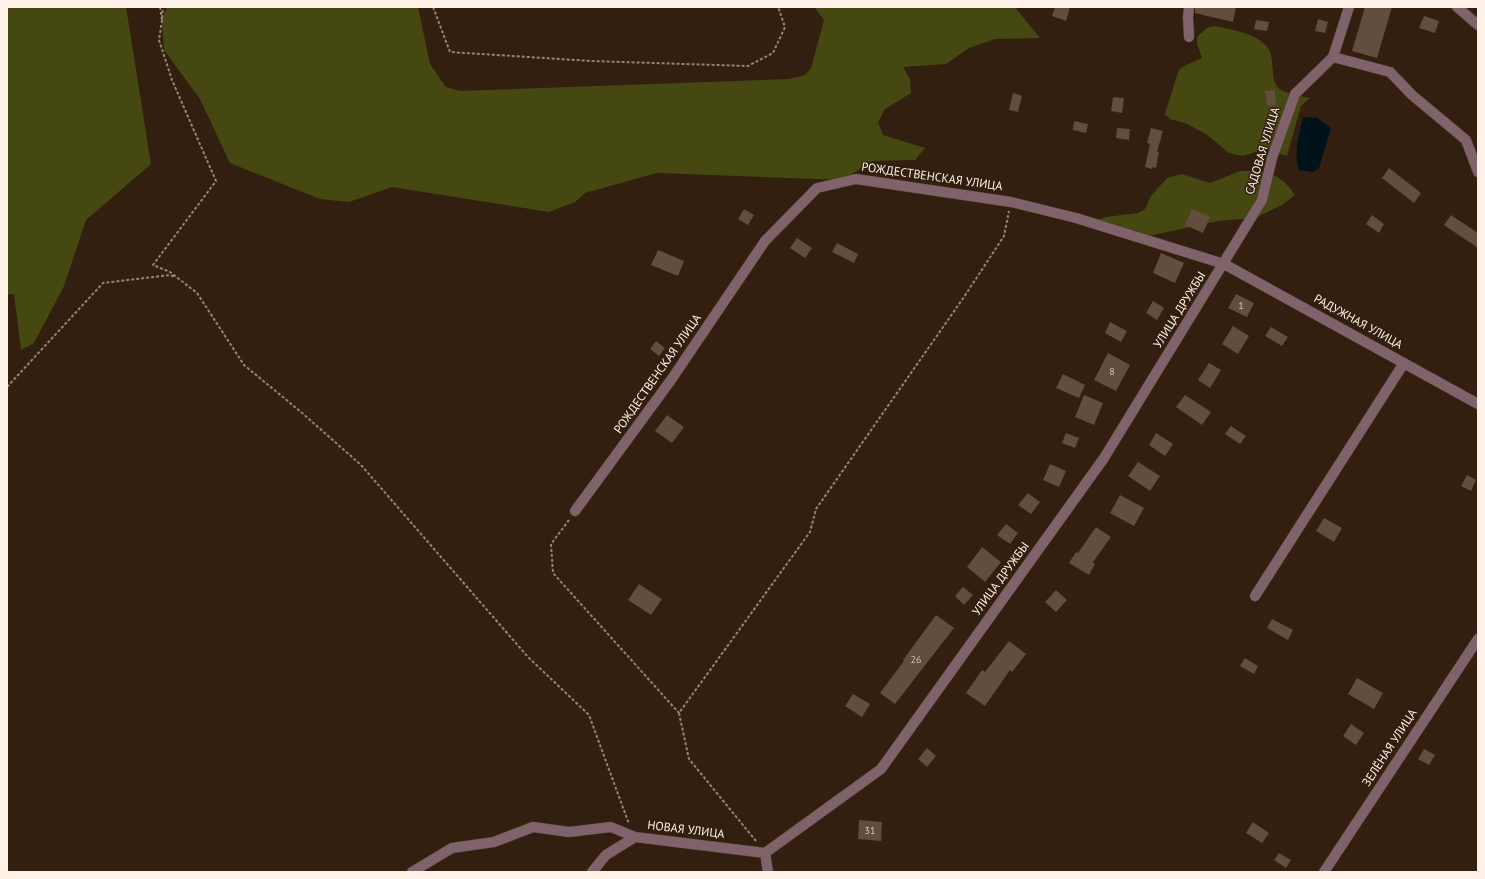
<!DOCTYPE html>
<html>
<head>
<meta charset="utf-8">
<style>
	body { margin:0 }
	#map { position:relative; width:1485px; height:879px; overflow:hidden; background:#321f0f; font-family:"PT Sans",sans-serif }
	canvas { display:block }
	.frame { position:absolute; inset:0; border:8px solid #fff1e7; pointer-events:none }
</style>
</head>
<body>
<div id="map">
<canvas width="1485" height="879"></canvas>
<div class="frame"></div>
</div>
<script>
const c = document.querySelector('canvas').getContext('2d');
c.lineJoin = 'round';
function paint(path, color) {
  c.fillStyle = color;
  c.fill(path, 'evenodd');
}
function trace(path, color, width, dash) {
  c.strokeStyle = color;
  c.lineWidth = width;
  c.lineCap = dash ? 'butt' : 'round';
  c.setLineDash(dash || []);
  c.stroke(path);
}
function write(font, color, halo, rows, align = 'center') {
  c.font = font + ' "PT Sans",sans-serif';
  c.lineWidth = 3;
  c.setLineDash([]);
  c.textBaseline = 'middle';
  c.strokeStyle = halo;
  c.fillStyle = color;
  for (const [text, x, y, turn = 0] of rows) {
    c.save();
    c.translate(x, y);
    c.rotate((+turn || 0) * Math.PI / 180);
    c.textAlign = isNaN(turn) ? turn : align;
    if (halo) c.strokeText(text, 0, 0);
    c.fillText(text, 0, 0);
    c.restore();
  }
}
const green = new Path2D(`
	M7 7H126L151 164 86 220 64 286 34 343 21 350 14 294 7 295Z
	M167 7H418L430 64 446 87 460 91 789 79 805 75 811 68 824 20 814 7H1015L1040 38 995 39 969 48 946 64 903 67 910 79 911 93 885 109 878 122 883 135 925 148 915 160 872 161 843 180 657 173 585 193 575 202 549 212 392 187 349 202 320 199 230 163 200 99 164 50 162 20Z
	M1214 26C1232 30 1266 34 1271 55 1273 63 1272 79 1276 85 1280 93 1301 96 1310 98L1301 106 1287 156 1265 149 1243 156 1229 153 1206 134 1185 123 1170 119 1165 114 1178 72 1182 67 1202 58 1197 44V37L1207 28Z
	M1240 171C1265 171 1280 172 1295 195L1282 205 1255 218 1218 221 1130 240 1092 221 1107 217 1138 213 1145 209 1151 196 1167 178 1182 174 1210 183Z`);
const water = new Path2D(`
	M1303 117 1317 118 1331 128 1319 168 1313 172 1299 170C1293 153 1299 134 1303 117Z`);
const building = new Path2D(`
	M1055 7H1070L1066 21 1052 16Z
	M1195 7H1236L1233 22 1195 13Z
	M1365 7H1392L1377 58 1352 51Z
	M1424 16 1439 21 1435 33 1419 28Z
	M1318 19 1328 22 1325 33 1315 31Z
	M1256 20 1269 22 1267 31 1254 29Z
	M1275 90 1276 105 1267 106 1265 91Z
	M1013 93 1022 96 1018 112 1009 110Z
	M1113 97 1124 98 1122 113 1111 111Z
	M1074 121 1088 124 1086 133 1073 130Z
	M1117 128 1130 129 1129 140 1116 138Z
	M1151 128 1163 131 1157 152H1159L1156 168 1153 167 1152 169 1145 167 1150 144 1147 143Z
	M1389 168 1421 193 1414 203 1382 178Z
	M744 209 754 215 748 225 738 219Z
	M1192 209 1210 217 1203 233 1185 225Z
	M1372 215 1384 224 1379 233 1366 224Z
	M1451 215 1478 233V248L1444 225Z
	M797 238 812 248 805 258 790 248Z
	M837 243 858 254 854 263 832 252Z
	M658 250 684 261 678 276 651 265Z
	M1161 253 1184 263 1175 283 1153 273Z
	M1236 294 1254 303 1247 317 1228 308Z
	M1153 301 1164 308 1157 320 1146 313Z
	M1110 322 1127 331 1121 342 1105 333Z
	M1233 326 1249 336 1238 354 1222 344Z
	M1271 327 1288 337 1282 346 1265 336Z
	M656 341 665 348 659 356 650 349Z
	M1108 353 1130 365 1116 391 1094 380Z
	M1209 363 1221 370 1210 388 1198 380Z
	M1063 374 1085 385 1079 398 1056 388Z
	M1084 395 1103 403 1094 425 1075 417Z
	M1185 395 1211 412 1202 425 1176 407Z
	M667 415 684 427 672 443 655 431Z
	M1231 426 1246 436 1240 444 1225 434Z
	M1066 433 1079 438 1075 448 1062 443Z
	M1156 433 1173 444 1165 456 1149 445Z
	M1138 462 1160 476 1150 491 1128 476Z
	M1050 464 1066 471 1059 487 1043 480Z
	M1467 475 1476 480 1471 491 1461 486Z
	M1028 493 1040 502 1031 514 1018 505Z
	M1120 495 1144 508 1134 526 1110 513Z
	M1324 518 1342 528 1334 542 1316 531Z
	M1006 524 1018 533 1010 544 997 535Z
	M1096 527 1111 537 1093 562 1095 564 1089 575 1069 563 1076 552 1078 553Z
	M982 547 1001 562 985 582 967 567Z
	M639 584 662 599 651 615 628 600Z
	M963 587 973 595 964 605 955 596Z
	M1056 590 1067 600 1056 612 1045 602Z
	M936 615 954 628 895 704 880 693 904 661 903 660Z
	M1272 619 1293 630 1288 640 1267 628Z
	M1009 641 1026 654 1012 672 1010 670 985 706 966 693 982 670 985 672Z
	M1245 658 1258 666 1254 674 1240 666Z
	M1357 678 1383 693 1374 709 1348 694Z
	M853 694 870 704 862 717 845 706Z
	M1351 724 1364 733 1356 745 1343 736Z
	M927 748 936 756 927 767 918 759Z
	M1424 749 1435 755 1429 765 1418 759Z
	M859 820 882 822 881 841 858 839Z
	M1253 822 1269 833 1262 843 1246 833Z
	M1279 853 1291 860 1286 868 1274 860Z`);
const path = new Path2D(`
	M160 7 162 20 163 7
	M433 7 450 52 591 61 748 66 773 53 785 27 778 7
	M162 20 159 40 172 80 216 181 153 265 170 272 197 293 244 365 301 412 361 465 528 657 589 715 629 824
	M7 387 103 283 170 275 175 277
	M569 520 551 544 553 573 679 713
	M756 841 689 759 679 713 810 532 816 509 964 297 1004 236 1009 211`);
const minor = new Path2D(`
	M1457 7 1478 25
	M1189 37 1188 17 1189 7
	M1333 57 1390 72 1412 95 1466 140 1478 172
	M575 511 671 380 765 241 817 188 856 179 1011 202 1076 218 1224 264 1478 404
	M1255 596 1404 363
	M412 872 452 848 494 842 533 827 569 832 611 827 635 837
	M592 872 606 855 635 837 765 853
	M768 872 765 853 881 769 1104 458 1262 200 1272 158 1295 94 1333 57 1349 7
	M1324 872 1478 639`);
const numberNames = [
	["1",1241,306],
	["8",1112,372],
	["26",916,660],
	["31",870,831]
];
const streetNames = [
	["САДОВАЯ УЛИЦА",1263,151,-73],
	["РОЖДЕСТВЕНСКАЯ УЛИЦА",932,177,8],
	["УЛИЦА ДРУЖБЫ",1180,310,-58],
	["РАДУЖНАЯ УЛИЦА",1358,322,29],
	["РОЖДЕСТВЕНСКАЯ УЛИЦА",658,374,-55],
	["УЛИЦА ДРУЖБЫ",1001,579,-54],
	["ЗЕЛЁНАЯ УЛИЦА",1390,748,-57],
	["НОВАЯ УЛИЦА",686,830,7]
];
paint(green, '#454811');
paint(water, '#00131b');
paint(building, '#634d3c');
trace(minor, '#4f3c2d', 11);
trace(path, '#958477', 2, [3, 2]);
trace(minor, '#80626a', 10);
write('10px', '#d8c8bc', null, numberNames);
write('12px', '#fff1e7', '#321f0f', streetNames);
</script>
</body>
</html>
